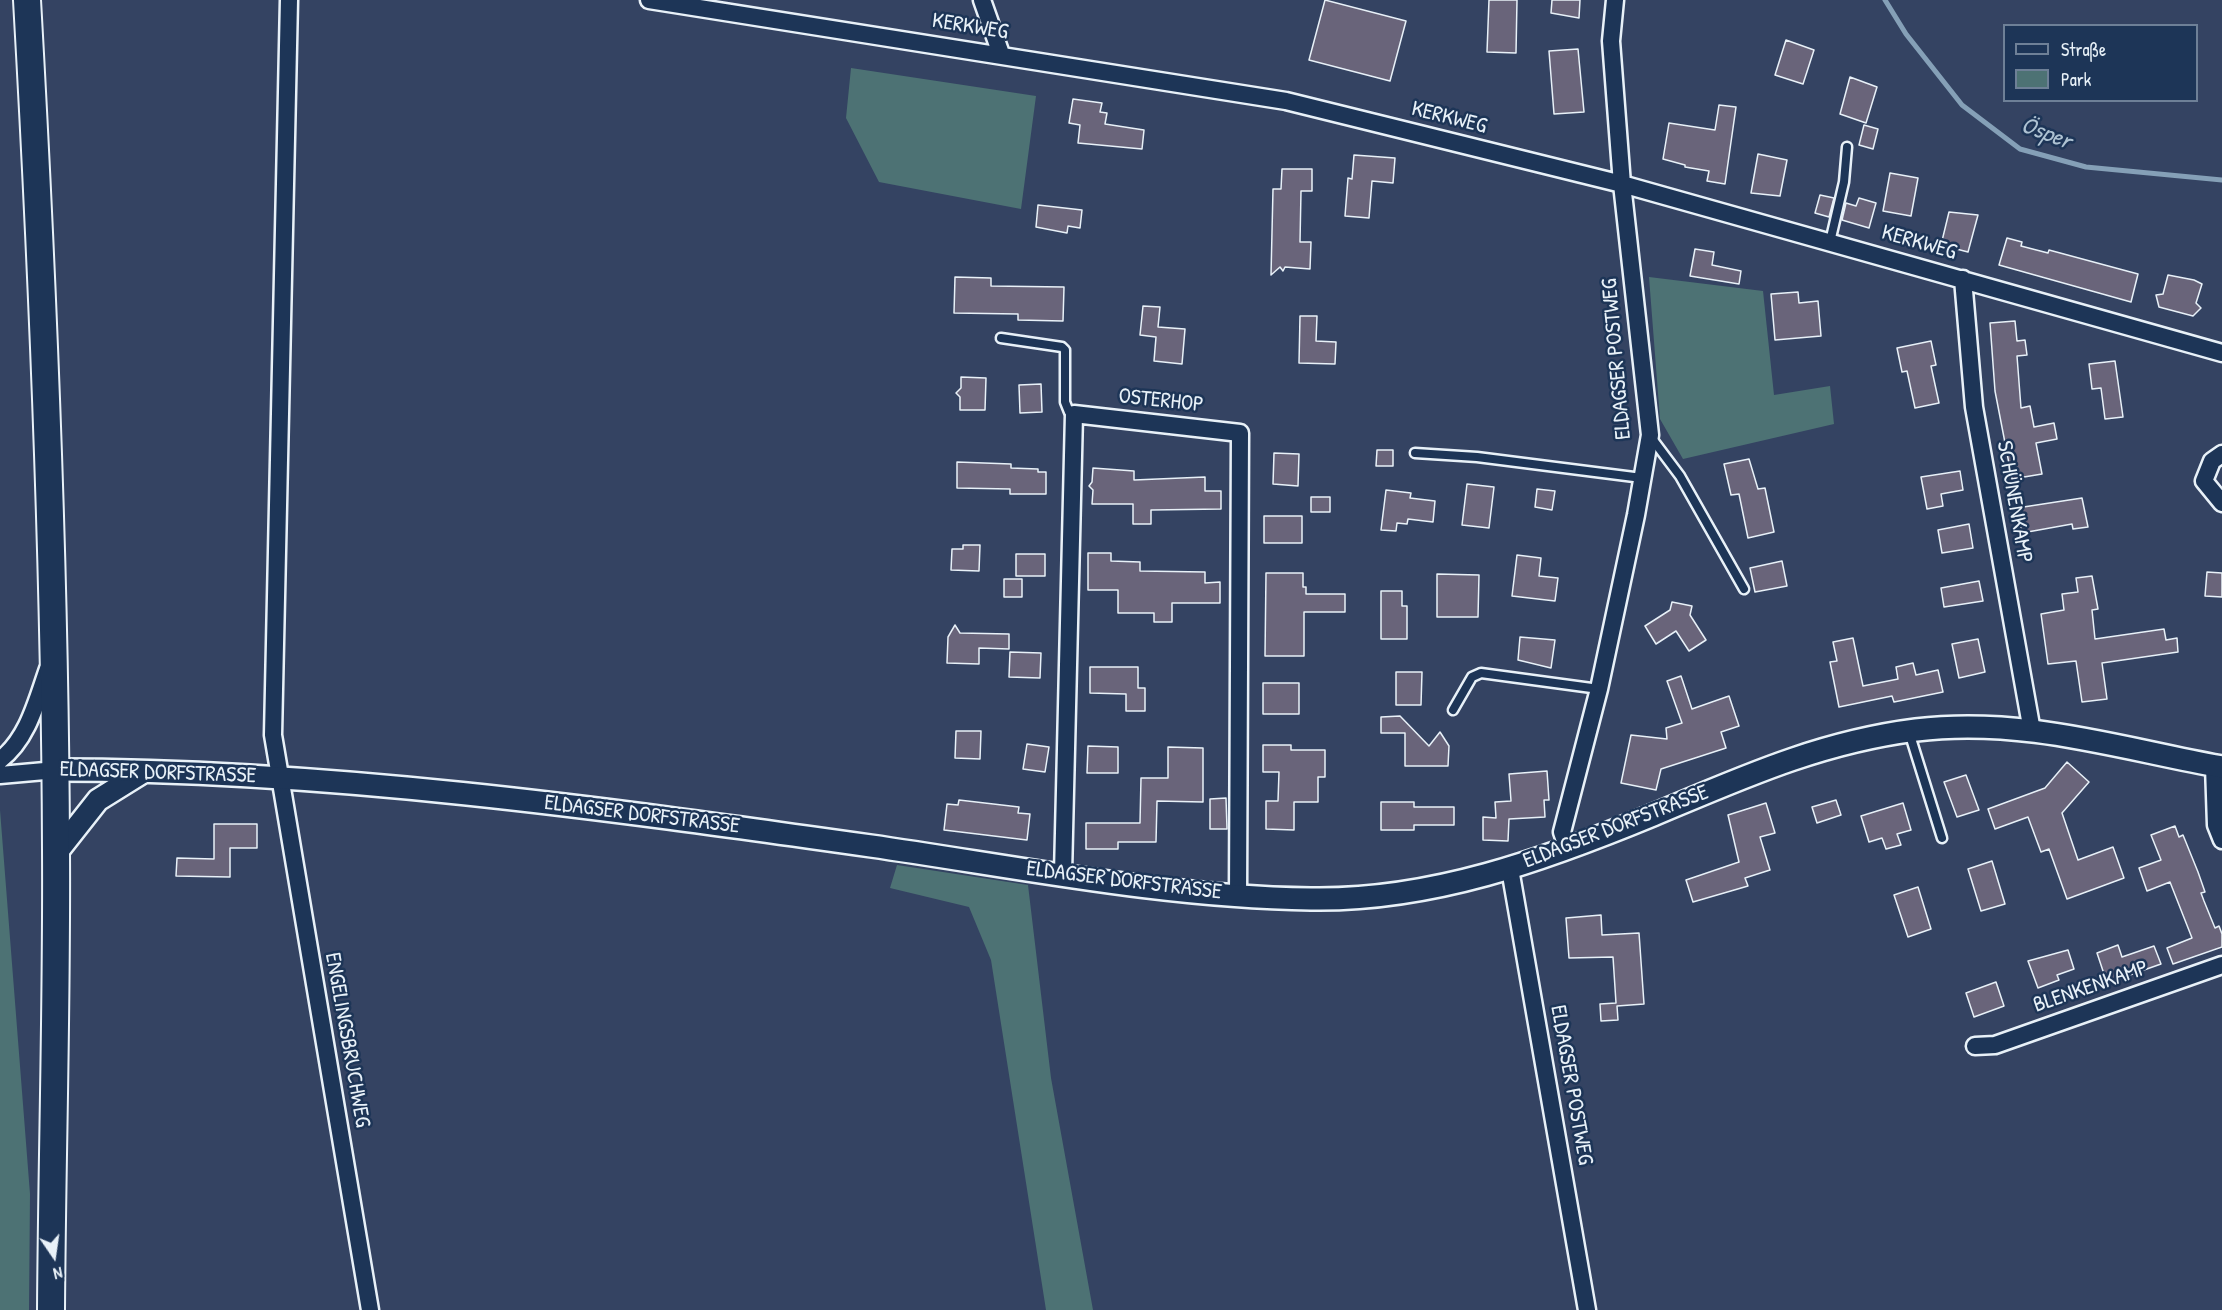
<!DOCTYPE html>
<html>
<head>
<meta charset="utf-8">
<style>
	body { margin:0 }
	#map { position:relative; width:2222px; height:1310px; overflow:hidden; background:#344362; font-family:"Patrick Hand",sans-serif }
	canvas { display:block }
	.legend { position:absolute; left:2003px; top:24px; width:195px; height:78px; box-sizing:border-box; background:#1d3557; border:2px solid #6e8097; margin:0; padding:8px 10px; list-style:none; font-size:18px; color:#e8f1f8 }
	.legend li { display:flex; align-items:center; gap:12px; height:30px }
	.legend b { width:30px; border:2px solid #6e8097 }
	.north { position:absolute; left:24px; top:1226px; width:60px; height:60px; -webkit-text-stroke:4px #1d3557; paint-order:stroke; rotate:167deg; font-size:16px; font-weight:700; line-height:24px; text-align:center; color:#e8f1f8 }
	.north::after { content:''; display:block; margin:auto; width:21px; height:27px; background:#e8f1f8; clip-path:polygon(50% 0,100% 100%,50% 72%,0 100%) }
</style>
</head>
<body>
<div id="map">
<canvas width="2222" height="1310"></canvas>
<ul class="legend">
<li><b style="height:8px;background:#1d3557"></b>Straße</li>
<li><b style="height:16px;background:#4d7274"></b>Park</li>
</ul>
<div class="north">N</div>
</div>
<script>
const c = document.querySelector('canvas').getContext('2d');
c.lineJoin = 'round';
function paint(path, color) {
  c.fillStyle = color;
  c.fill(path, 'evenodd');
}
function trace(path, color, width, dash) {
  c.strokeStyle = color;
  c.lineWidth = width;
  c.lineCap = dash ? 'butt' : 'round';
  c.setLineDash(dash || []);
  c.stroke(path);
}
function write(font, color, halo, rows, align = 'center') {
  c.font = font + ' "Patrick Hand",sans-serif';
  c.lineWidth = 5;
  c.setLineDash([]);
  c.textBaseline = 'middle';
  c.strokeStyle = halo;
  c.fillStyle = color;
  for (const [text, x, y, turn = 0] of rows) {
    c.save();
    c.translate(x, y);
    c.rotate((+turn || 0) * Math.PI / 180);
    c.textAlign = isNaN(turn) ? turn : align;
    if (halo) c.strokeText(text, 0, 0);
    c.fillText(text, 0, 0);
    c.restore();
  }
}
const green = new Path2D(`
	M851 68 1036 96 1021 209 879 182 846 118Z
	M1649 277 1763 291 1774 395 1830 386 1834 424 1683 459 1660 419Z
	M0 810 30 1194 29 1310H0Z
	M897 865 1028 885 1051 1078 1093 1310H1046L991 960 969 907 890 888Z`);
const stream = new Path2D(`
	M1885 0 1906 34 1962 105 2020 149 2086 167 2222 180`);
const building = new Path2D(`
	M1325 0 1406 21 1390 81 1309 60Z
	M1489 0H1517L1516 53 1487 52Z
	M1552 0H1580L1579 18 1551 13Z
	M1786 40 1814 50 1803 84 1775 75Z
	M1578 49 1584 112 1554 114 1549 51Z
	M1850 77 1877 87 1866 123 1840 114Z
	M1073 99 1102 103 1100 112 1107 113 1105 124 1144 130 1142 149 1078 143 1080 125 1069 123Z
	M1719 105 1736 107 1725 184 1707 181 1709 171 1685 167V165L1663 159 1669 123 1715 130Z
	M1864 125 1878 129 1873 149 1859 145Z
	M1758 154 1787 160 1780 196 1751 193Z
	M1354 155 1395 158 1393 183 1372 181 1369 218 1345 216 1348 178 1352 179Z
	M1282 169H1312V191H1301L1300 242H1311L1310 269 1285 267 1283 271 1280 267 1271 275 1273 189H1281Z
	M1890 173 1918 178 1911 216 1883 211Z
	M1820 195 1834 198 1829 217 1815 213Z
	M1859 198 1876 203 1869 228 1842 220 1846 203 1856 206Z
	M1038 205 1082 210 1080 228 1068 226 1067 233 1036 227Z
	M1949 212 1978 215 1968 252 1941 245Z
	M2007 238 2022 242 2021 246 2048 253 2049 250 2138 274 2131 302 1999 265Z
	M1695 249 1714 252 1712 265 1741 271 1739 284 1690 276Z
	M2168 275 2194 280 2202 284 2196 303 2201 308 2193 316 2159 307 2156 295 2163 294Z
	M955 277 991 278V286L1064 287 1063 321 1018 320V314L954 313Z
	M1798 292 1799 303 1818 301 1821 336 1775 340 1771 294Z
	M1143 306 1160 307 1158 327 1185 329 1182 364 1154 361 1156 337 1140 335Z
	M1300 316H1317L1316 341 1336 342 1335 364 1299 363Z
	M2015 321 2017 341 2025 340 2027 355 2017 356 2021 408 2030 406 2034 427 2054 423 2057 439 2036 443 2042 474 2012 479 1995 391 1990 323Z
	M1931 341 1936 365 1931 366 1939 403 1915 408 1907 371 1902 372 1897 348Z
	M2115 361 2123 417 2105 419 2101 388 2092 389 2089 364Z
	M961 377 986 378 985 410H960V397L956 393 961 388Z
	M1041 384 1042 412 1020 413 1019 385Z
	M1377 450H1393V466H1376Z
	M1274 453 1299 454 1298 486 1273 484Z
	M1749 459 1758 489 1765 488 1774 532 1748 538 1739 494 1731 495 1724 464Z
	M957 462 1011 464V468L1038 469V472H1046V494H1010V489L957 488Z
	M1093 468 1134 471V480L1205 477V491H1221V509L1151 510V524H1133V504H1092L1093 490 1089 486 1092 482Z
	M1960 471 1963 490 1941 494 1943 506 1927 509 1921 477Z
	M1467 484 1494 487 1489 528 1462 525Z
	M1537 489 1555 491 1552 510 1535 507Z
	M1386 490 1411 493 1410 498 1435 501 1433 522 1408 519 1407 524 1397 523 1396 531 1381 530Z
	M1311 497H1330V512H1311Z
	M2082 498 2088 527 2073 529 2072 524 2022 533 2017 508Z
	M1264 516H1302V543H1264Z
	M1969 524 1973 548 1942 553 1938 530Z
	M963 545H980L979 571 951 570 952 549H963Z
	M1088 553H1111V561L1140 562V571L1205 572V583L1220 582V603H1172V622H1154V613H1118V590H1088Z
	M1016 554H1045V576H1016Z
	M1517 555 1541 558 1539 576 1558 578 1555 601 1512 596Z
	M1782 561 1787 586 1755 592 1750 568Z
	M2207 572 2222 573V597L2205 596Z
	M1266 573H1303V587H1306V594H1345V612H1304V656H1265Z
	M1437 574 1479 575 1478 617H1437Z
	M2092 576 2098 609 2092 610 2095 639 2164 629 2166 640 2177 638 2178 652 2102 663 2107 699 2082 702 2076 661 2048 664 2041 614 2064 610 2062 594 2078 592 2076 578Z
	M1004 579H1022V597H1004Z
	M1979 581 1983 601 1944 607 1941 588Z
	M1381 591H1402V606H1407V639H1381Z
	M1672 602 1692 606 1690 615 1706 640 1689 651 1676 631 1656 644 1645 626 1670 610Z
	M955 625 960 633 1009 634V649L979 648V664L947 663 948 637Z
	M1520 637 1555 640 1551 668 1518 660Z
	M1853 638 1863 686 1898 679 1896 667 1913 663 1916 675 1938 670 1943 692 1894 702 1892 696 1839 707 1830 662 1837 661 1833 642Z
	M1978 639 1985 672 1959 678 1952 644Z
	M1010 652 1041 653 1040 678 1009 677Z
	M1090 667H1138V688H1145V711H1126V694L1090 693Z
	M1396 672H1422L1421 705H1396Z
	M1681 676 1692 709 1729 696 1739 726 1721 732 1726 748 1661 769 1656 790 1621 783 1631 735 1667 739 1666 728 1682 723 1667 681Z
	M1263 683H1299V714H1263Z
	M1400 716 1429 746 1440 732 1449 746 1448 766H1405V733H1381V717Z
	M956 731H981L980 759 955 758Z
	M1027 744 1049 747 1045 772 1023 769Z
	M1263 745H1291V750H1325V777H1318V802H1294V830L1266 829V801H1278L1279 772H1263Z
	M1088 746 1118 747V773H1087Z
	M1168 747 1203 748V802L1157 801 1156 842H1118V849H1086V823H1140L1141 778H1168Z
	M2067 762 2089 782 2062 813 2078 860 2113 847 2124 878 2067 899 2049 849 2041 852 2028 817 1995 829 1988 809 2045 788Z
	M1547 771 1549 800H1544L1545 817 1509 819 1508 841 1483 840V817L1496 818 1495 802 1511 801 1509 774Z
	M1966 775 1979 810 1957 817 1944 782Z
	M1226 798 1227 829H1210V799Z
	M959 800 1019 807 1018 813 1030 814 1027 840 944 830 947 804 958 805Z
	M1836 800 1841 815 1817 823 1812 807Z
	M1381 802H1414V807H1454V825H1414V830H1381Z
	M1766 803 1775 833 1760 837 1770 870 1745 878 1748 886 1693 902 1686 880 1739 862 1728 815Z
	M1903 803 1911 830 1897 834 1901 845 1886 849 1882 838 1869 842 1861 816Z
	M214 824H257V848H230V877L176 876 177 858 214 859Z
	M2175 826 2179 837 2183 835 2198 872 2205 892 2201 893 2204 901 2215 928 2219 926 2222 934V947L2173 964 2167 948 2192 938 2170 882 2147 891 2139 868 2161 860 2151 835Z
	M1992 861 2005 904 1981 911 1968 869Z
	M1918 887 1931 929 1908 937 1894 895Z
	M1601 915 1602 935 1639 933 1644 1004 1617 1006 1618 1020 1601 1021 1600 1004 1616 1003 1613 957 1569 958 1566 918Z
	M2118 945 2122 957 2154 946 2161 964 2107 983 2097 953Z
	M2068 950 2074 969 2057 975 2059 980 2038 988 2028 961Z
	M1996 982 2004 1006 1974 1017 1966 993Z`);
const service = new Path2D(`
	M1830 242 1844 182 1847 147
	M1001 338 1062 347 1065 350V402L1069 412 1074 414
	M1650 436 1680 476 1744 589
	M1415 453 1477 457 1642 478
	M1453 710 1472 677 1481 673 1599 689
	M1909 732 1942 838`);
const minor = new Path2D(`
	M289 0 273 735 370 1310
	M649 0 1286 101 1622 184 2222 353
	M982 0 1001 54
	M1963 279 1974 407 2032 731
	M2222 454 2212 461 2204 481 2222 503
	M0 760C28 739 37 700 48 669
	M2214 766 2216 825 2222 840
	M0 775 56 770
	M1568 849 1562 832 1599 689 1636 515 1650 435 1622 184 1611 41 1615 0
	M1510 869 1587 1310
	M1063 874 1074 414 1240 433 1238 896
	M1975 1046 1995 1045 2222 965`);
const tertiary = new Path2D(`
	M56 770C329 770 601 808 871 846 1017 867 1164 897 1311 899 1431 901 1544 860 1653 815 1741 778 1820 742 1916 730 2023 717 2118 748 2222 767
	M57 852 98 800 143 772`);
const primary = new Path2D(`
	M27 0C43 283 55 566 56 849 57 1003 52 1156 51 1310`);
const streetNames = [
	["KERKWEG",970,27,9],
	["KERKWEG",1449,118,14],
	["KERKWEG",1919,243,16],
	["ELDAGSER POSTWEG",1617,359,-95],
	["OSTERHOP",1161,401,6],
	["SCHÜNENKAMP",2014,502,80],
	["ELDAGSER DORFSTRASSE",158,773,2],
	["ELDAGSER DORFSTRASSE",642,815,7],
	["ELDAGSER DORFSTRASSE",1616,827,-21],
	["ELDAGSER DORFSTRASSE",1124,881,7],
	["BLENKENKAMP",2091,987,-19],
	["ENGELINGSBRUCHWEG",347,1040,80],
	["ELDAGSER POSTWEG",1571,1085,80]
];
const waterNames = [
	["Ösper",2046,134,21]
];
paint(green, '#4d7274');
trace(stream, '#85a0b7', 5);
paint(building, '#69647a');
trace(building, '#e8f1f8', 1.5);
trace(service, '#e8f1f8', 13);
trace(minor, '#e8f1f8', 21);
trace(tertiary, '#e8f1f8', 26);
trace(primary, '#e8f1f8', 30);
trace(service, '#1d3557', 8);
trace(minor, '#1d3557', 16);
trace(tertiary, '#1d3557', 21);
trace(primary, '#1d3557', 26);
write('22px', '#e8f1f8', '#1d3557', streetNames);
write('italic 24px', '#aec2d2', '#1d3557', waterNames);
</script>
</body>
</html>
